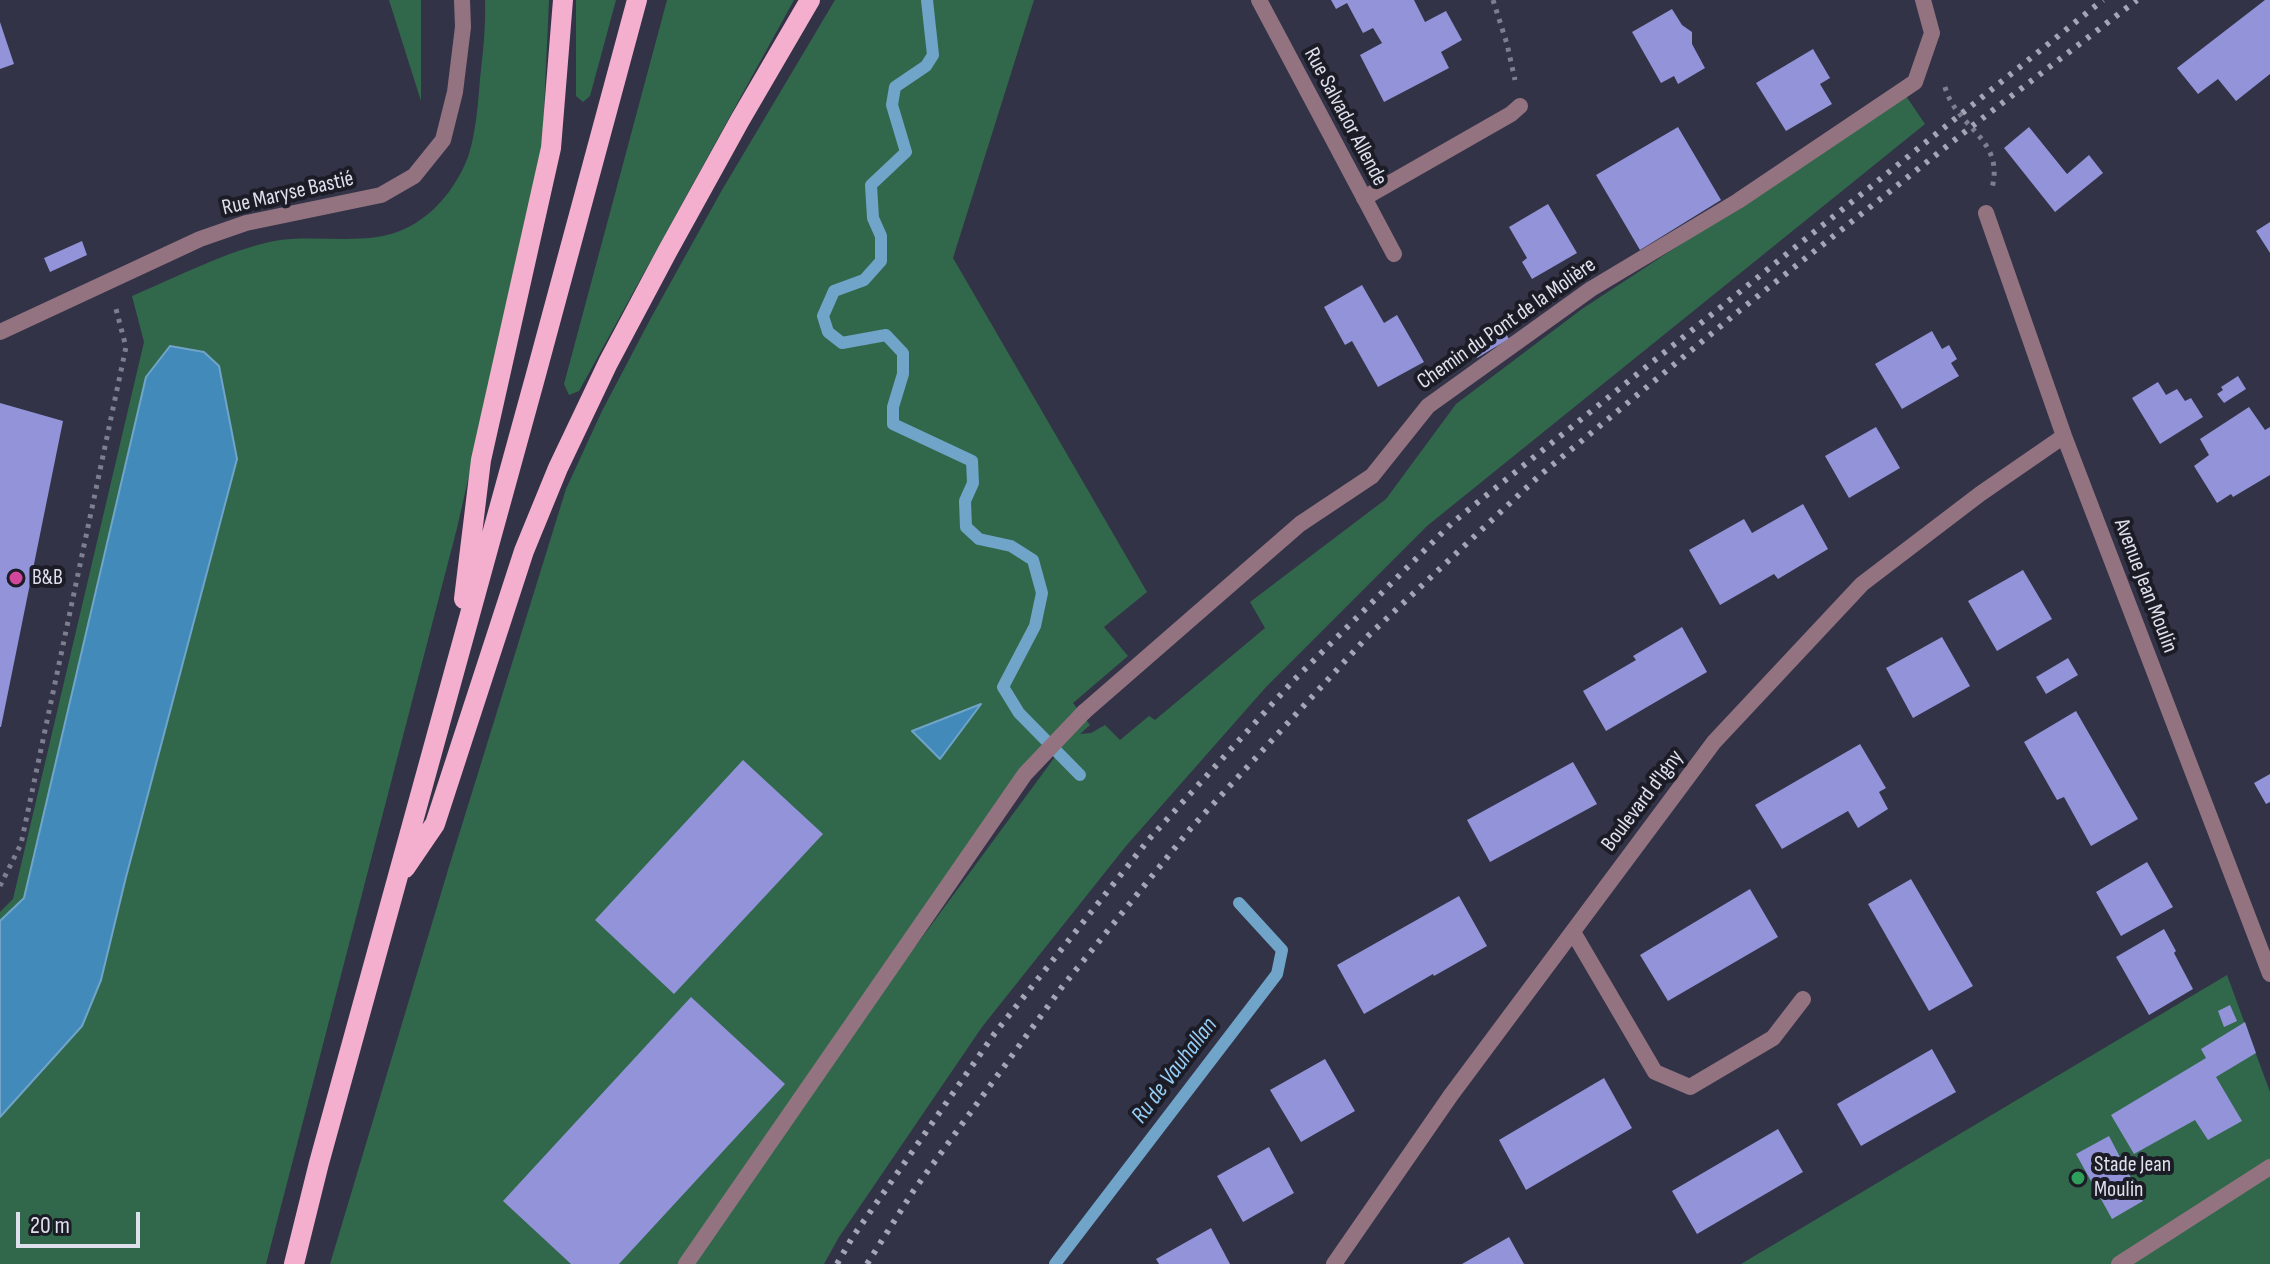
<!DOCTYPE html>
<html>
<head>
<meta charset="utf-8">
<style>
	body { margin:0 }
	#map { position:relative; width:2270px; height:1264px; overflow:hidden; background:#323347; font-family:"Sofia Sans Condensed",sans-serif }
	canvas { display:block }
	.scale { position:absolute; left:16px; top:1212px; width:124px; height:36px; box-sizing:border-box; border:4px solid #dfe0ed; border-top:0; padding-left:10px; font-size:24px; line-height:28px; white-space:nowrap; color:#dfe0ed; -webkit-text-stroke:6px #1b1c25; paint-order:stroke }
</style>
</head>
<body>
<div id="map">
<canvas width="2270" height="1264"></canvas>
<div class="scale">20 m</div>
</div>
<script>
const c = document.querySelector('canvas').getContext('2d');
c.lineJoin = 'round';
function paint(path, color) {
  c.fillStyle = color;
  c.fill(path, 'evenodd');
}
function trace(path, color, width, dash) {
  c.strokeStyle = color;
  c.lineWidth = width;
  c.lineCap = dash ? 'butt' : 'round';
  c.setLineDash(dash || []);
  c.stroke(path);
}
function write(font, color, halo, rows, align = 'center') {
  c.font = font + ' "Sofia Sans Condensed",sans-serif';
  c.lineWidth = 8;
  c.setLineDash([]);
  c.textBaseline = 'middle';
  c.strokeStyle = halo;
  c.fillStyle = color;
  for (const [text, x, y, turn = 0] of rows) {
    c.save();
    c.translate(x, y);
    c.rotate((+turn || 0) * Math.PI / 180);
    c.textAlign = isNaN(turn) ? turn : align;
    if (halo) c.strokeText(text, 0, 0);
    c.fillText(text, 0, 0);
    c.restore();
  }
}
const green = new Path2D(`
	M389 0H421V101Z
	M485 0H549L542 155 457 528 266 1264H0V912L13 899 144 342 132 296C175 278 229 250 274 241 307 235 343 242 377 237 421 231 453 196 468 157 476 133 478 104 480 79 483 52 486 27 485 0Z
	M576 0H616L590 96 583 102 576 96Z
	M667 0H794L579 391 569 395 564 384Z
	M835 0H1034L953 258 1147 592 1104 627 1128 656 1073 703 1090 725 1080 734 1091 733 1105 725 1120 740 1149 716 1155 720 1265 628 1250 602 1386 499 1456 404 1582 309 1906 96 1925 124 1427 526 1266 687 1126 846 982 1027 839 1237 824 1264H330L448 870 566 489 602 411 652 316 722 190ZM1061 748 1049 765 862 1019 1025 774Z
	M2227 975 2270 1092V1264H1741Z`);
const water = new Path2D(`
	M170 346 204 352 219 366 237 459 126 877 101 980 82 1026 0 1117V921L24 898 146 377Z
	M981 704 940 759 912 731Z`);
const stream = new Path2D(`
	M927 0 933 55 926 66 895 87 892 105 906 152 871 185 873 218 881 236V261L864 280 834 291 823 316 828 332 842 343 886 335 903 353V374L893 407V424L972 461 973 483 965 501 966 527 979 539 1011 546 1033 560 1042 593 1035 626 1003 687 1019 713 1080 775
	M1055 1264 1277 974 1282 950 1239 903`);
const building = new Path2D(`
	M1331 0H1414L1425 22 1446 11 1462 40 1441 52 1449 68 1384 102 1360 55 1382 43 1373 28 1363 33 1347 3 1336 9Z
	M2265 0H2270V74L2236 101 2218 79 2198 94 2177 68Z
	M1672 9 1682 25 1692 32V44L1705 68 1678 84 1674 76 1661 83 1632 32Z
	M0 22 14 64 0 69Z
	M1813 49 1830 78 1820 84 1832 104 1786 131 1756 83Z
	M1678 127 1721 200 1640 250 1596 175Z
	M2029 127 2067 174 2089 155 2103 173 2055 212 2004 148Z
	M1548 204 1577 253 1532 279 1522 262 1527 258 1509 227Z
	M2270 222V253L2256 231Z
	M82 241 87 255 50 272 44 258Z
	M1362 285 1384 323 1397 315 1424 362 1378 387 1352 341 1345 345 1324 307Z
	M1501 325 1509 339 1477 358 1470 344Z
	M1932 331 1942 349 1949 345 1957 359 1951 363 1959 376 1902 409 1875 364Z
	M2238 376 2246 389 2224 403 2217 394 2223 390 2221 387Z
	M2158 382 2166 395 2177 389 2185 401 2191 398 2203 417 2160 444 2132 398Z
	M0 403 63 421 1 727H0Z
	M2249 407 2265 430 2270 427V475L2233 497 2231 494 2217 503 2194 466 2209 455 2200 439Z
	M1876 427 1900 468 1849 498 1825 456Z
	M1803 504 1828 549 1778 579 1774 574 1720 605 1689 550 1744 519 1752 533Z
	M2023 570 2052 619 1997 651 1968 601Z
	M1682 627 1707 672 1606 731 1583 691 1636 660 1633 656Z
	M1942 637 1970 686 1913 718 1886 668Z
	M2068 658 2078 675 2046 694 2036 677Z
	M2076 711 2138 819 2091 846 2064 797 2057 800 2024 742Z
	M1860 744 1886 788 1879 792 1888 809 1858 828 1848 811 1782 849 1755 805Z
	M743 760 823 834 674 994 595 920Z
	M1573 762 1597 804 1490 862 1467 820Z
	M2270 774V802L2266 804 2254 783Z
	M2147 862 2173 907 2121 936 2096 892Z
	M1911 879 1973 986 1929 1011 1868 904Z
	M1750 889 1778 937 1668 1001 1640 955Z
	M1459 896 1487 946 1434 976 1433 974 1364 1014 1337 965Z
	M2164 929 2176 951 2174 953 2193 989 2149 1015 2116 957Z
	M691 997 785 1084 619 1264H571L503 1201Z
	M2230 1005 2237 1021 2224 1027 2218 1011Z
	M2245 1022 2256 1053 2216 1077 2242 1121 2208 1140 2195 1120 2134 1154 2111 1115 2206 1058 2201 1049Z
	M1932 1049 1956 1092 1861 1146 1837 1104Z
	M1325 1059 1355 1111 1301 1142 1270 1090Z
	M1604 1078 1632 1128 1526 1190 1499 1140Z
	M1778 1129 1803 1172 1697 1234 1672 1191Z
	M2109 1136 2143 1201 2112 1219 2076 1154Z
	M1269 1147 1294 1193 1243 1222 1217 1176Z
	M1211 1228 1230 1264H1159L1156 1259Z
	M1509 1237 1524 1264H1462Z`);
const path = new Path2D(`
	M1493 0 1507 44 1515 80
	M1945 87C1956 128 2005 138 1992 188
	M0 886 21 844 126 347 116 309`);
const lane = new Path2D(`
	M1364 198 1511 114 1520 106
	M686 1264 1025 774 1084 712
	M2119 1264 2270 1167`);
const street = new Path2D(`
	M1259 0 1394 254
	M1986 213 2064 436 2270 974
	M0 332 200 239 246 223 381 195 414 176 443 140 455 92 463 27 462 0
	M1084 712 1300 524 1372 476 1428 406 1591 289 1738 201 1915 82 1932 33 1923 0
	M1573 932 1655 1072 1690 1087 1773 1038 1803 999
	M1334 1264 1451 1095 1714 742 1862 584 1980 494 2064 436`);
const primary = new Path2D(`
	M464 599 481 460 551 148 563 0
	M405 868 435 824 524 551 558 468 608 363 667 252 740 120 810 0
	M294 1264 319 1163 535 378 637 0`);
const rail = new Path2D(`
	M837 1264 852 1238 995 1033 1150 838 1294 680 1452 523 2103 0
	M867 1264 914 1190 1062 987 1191 828 1369 635 1539 476 1739 311 1971 127 2137 0`);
const markers = [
	[16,578,8,"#d1479c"],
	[2078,1178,8,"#2e9e5b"]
];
const streetNames = [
	["Rue Salvador Allende",1345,117,62],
	["Rue Maryse Bastié",288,194,-13],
	["Chemin du Pont de la Molière",1507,324,-35],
	["Avenue Jean Moulin",2145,586,69],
	["Boulevard d'Igny",1643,801,-53]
];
const poiNames = [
	["B&B",32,578],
	["Stade Jean",2094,1165],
	["Moulin",2094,1190]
];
const waterNames = [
	["Ru de Vauhallan",1175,1071,-53]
];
paint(green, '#31684b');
paint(water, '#418aba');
trace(water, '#70a4c9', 2);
trace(stream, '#70a4c9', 12);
paint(building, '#9293d9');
trace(path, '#7d7e8f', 5, [4, 6]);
trace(lane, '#947381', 16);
trace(street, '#947381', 16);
trace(primary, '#f3afcd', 20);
trace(rail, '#a4a5b5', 6, [4, 8]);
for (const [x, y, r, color] of markers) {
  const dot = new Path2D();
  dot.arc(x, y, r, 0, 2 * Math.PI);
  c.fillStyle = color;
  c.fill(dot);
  trace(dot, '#1b1c25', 3);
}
write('22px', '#dfe0ed', '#1b1c25', streetNames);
write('22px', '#dfe0ed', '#1b1c25', poiNames, 'left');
write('italic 24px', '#97cdf5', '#1b1c25', waterNames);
</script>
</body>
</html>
